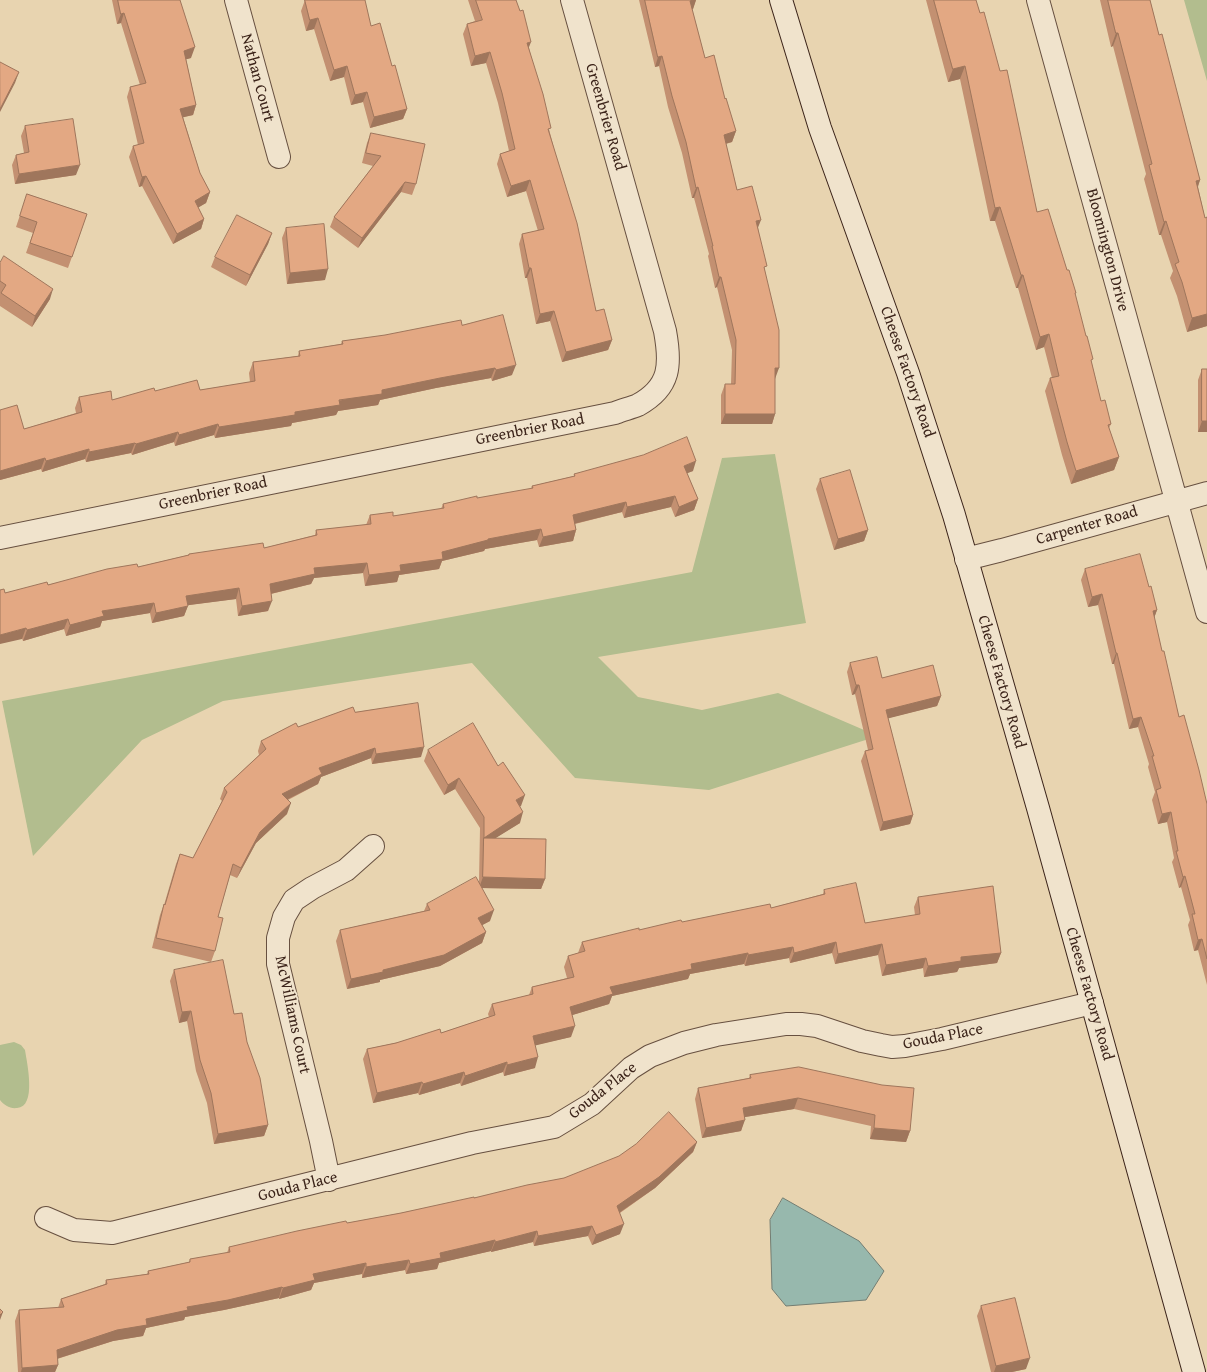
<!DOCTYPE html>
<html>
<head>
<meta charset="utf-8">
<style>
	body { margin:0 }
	canvas { display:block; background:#e8d4b0 }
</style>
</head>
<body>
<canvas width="1207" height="1372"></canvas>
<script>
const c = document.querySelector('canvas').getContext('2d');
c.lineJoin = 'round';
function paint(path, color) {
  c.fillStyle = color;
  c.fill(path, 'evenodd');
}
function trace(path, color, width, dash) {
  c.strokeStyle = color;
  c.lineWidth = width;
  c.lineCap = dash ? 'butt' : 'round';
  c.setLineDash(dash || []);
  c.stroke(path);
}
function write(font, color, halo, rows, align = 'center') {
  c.font = font + ' "Gentium Book Plus",serif';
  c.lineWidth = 3.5;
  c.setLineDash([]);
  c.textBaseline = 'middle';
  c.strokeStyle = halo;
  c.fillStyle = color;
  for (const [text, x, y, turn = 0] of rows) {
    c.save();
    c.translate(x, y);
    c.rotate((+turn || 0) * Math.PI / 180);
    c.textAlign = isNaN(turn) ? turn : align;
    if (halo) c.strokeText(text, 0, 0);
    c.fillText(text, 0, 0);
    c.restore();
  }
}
const green = new Path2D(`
	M1184 0H1207V81Z
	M775 454 806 623 598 657 638 697 702 710 778 693 878 736 709 790 575 778 472 663 223 701 142 740 33 856 2 701 692 572 722 458Z
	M14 1042 21 1045 25 1050C27 1063 37 1107 17 1108 10 1109 4 1105 0 1100V1045Z`);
const water = new Path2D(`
	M783 1198 859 1241 884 1271 866 1300 786 1306 772 1289 770 1220Z`);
const street = new Path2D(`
	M236 0 279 157
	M1038 0 1207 612
	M0 538 615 413C622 410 631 408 638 405 671 387 671 364 665 331L572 0
	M966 559 1002 550 1207 493
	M329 1180 321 1141 278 964V938L284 917 294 900 312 888 346 870 373 846
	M46 1218 74 1230 112 1233 472 1143 554 1127 592 1104 631 1068 650 1056 684 1043 716 1035 786 1024H801L817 1026 862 1041 881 1045 892 1047 905 1046 942 1039 1092 1003`);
const secondary = new Path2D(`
	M781 0 820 128 908 373 954 515 1038 808 1194 1372`);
const wall = new Path2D(`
	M112 0H180L191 58 186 59 196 105 193 115 183 117 200 173 210 192 206 203 198 207 204 219 201 229 173 244 142 186 139 187 129 157 133 146 138 145 127 97 130 87 140 85 121 23 117 24Z
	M305 0 371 26 392 66 407 109 403 119 370 128 363 102 351 105 344 77 330 81 314 29 306 31 301 11Z
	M468 0H516L529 48 550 133 596 311 612 340 608 350 562 362 550 321 536 324 527 278H525L519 244 522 234 538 231 526 191 507 197 497 164 500 154 509 151 498 103 486 63 471 66 463 34 467 24 475 21Z
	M639 0H696L693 9 692 10 705 58 725 99 736 131 732 142 726 144 737 190 758 228 765 271 775 378V414L772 424H721V395L725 384H731L732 350 717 287 715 288 708 256 709 254 694 198H692L682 153 668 107 659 66 655 67Z
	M926 0H976L1037 212 1067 270 1075 295 1101 401 1111 424 1109 428 1119 457 1114 470 1071 484 1062 455 1045 391 1050 378H1052L1044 347 1036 350 1018 288H1016L995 221H990L960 79 948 82Z
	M1100 0H1150L1159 35 1200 180 1198 187 1205 218 1207 217V326L1187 332 1177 296 1170 278 1173 271 1161 235H1159L1144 179 1146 174 1113 46 1111 47Z
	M25 126 76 175 15 184 12 165 16 155 24 153 21 136Z
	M371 133 416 184 412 195 401 192 358 248 330 227 334 217 373 166 362 163 367 143Z
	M27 194 87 214 68 268 26 253 33 233 16 227Z
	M286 228 325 280 287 284 282 238Z
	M272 233 268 244 246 286 211 267 215 257Z
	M0 263 50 299 32 327 0 306Z
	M462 325 512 375 492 381 491 378 436 388 380 400 378 405 338 411 336 415 292 423 291 426 215 438 214 435 175 446 174 442 132 455 131 453 86 462 85 459 42 472 41 469 0 480V410L24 429 76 413 75 408 79 397 112 400 155 391 200 390 250 382 249 373 253 362 298 356 299 351 341 344 342 341Z
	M1202 369 1207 432H1198V380Z
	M693 471 687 473 698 499 694 510 675 517 671 507 624 518 622 512 575 524 576 530 573 541 539 547 537 540 485 549 484 551 442 561 439 569 399 575 397 582 365 586 363 573 314 578 311 584 271 594 268 611 238 616 236 599 188 605 184 616 152 623 150 613 102 621 100 627 66 636 64 629 23 641 5 593 138 567 188 555 189 554 264 548 315 535 316 530 366 525 370 515 393 516 441 509 443 504 531 489 532 486 574 476V474Z
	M820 479 868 530 864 541 834 550 816 489Z
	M1085 569 1149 587 1157 610 1154 618 1162 651 1179 717 1207 804V985L1198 950 1194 951 1188 925 1190 920 1181 887 1179 888 1172 862 1174 858 1167 822 1158 824 1152 800 1155 792 1148 767 1149 764 1138 727 1129 729 1114 664H1112L1098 605 1088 607 1081 580Z
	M850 663 882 678 941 696 937 706 888 718 913 815 910 824 880 831 861 761 865 751 868 750 855 694 852 695 847 672Z
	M355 712 421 757 372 764 371 758 321 777 318 784 288 800 287 814 256 843 237 878 230 875 218 917 215 951 211 962 152 948 160 915 164 904V905L176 864 180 854 193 858 222 801 220 799 224 788 259 755 258 751 261 741 298 727Z
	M428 750 521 806H520V823L495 838 545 879 541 889 482 888 490 921 482 925 486 932 482 943 440 966 380 980V982L347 989 336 941 340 930 424 911 427 904 479 882 480 828 455 789 444 795 424 761Z
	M824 890 865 923 915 915 914 907 918 897 1001 953 997 963 959 968 957 972 924 977 923 968 882 976 878 955 835 964 832 953 790 963 789 958 745 966 744 964 690 974 688 979 612 996 609 1004 572 1015 571 1037 535 1045V1068L504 1076 503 1072 461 1086 460 1083 419 1095 418 1093 373 1103 363 1059 367 1049 441 1033 489 1017 488 1014 492 1004 529 995 532 987 567 978 564 967 568 956 578 953 582 942 639 930 771 908 823 894Z
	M174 970 234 1014 247 1042 268 1125 264 1136 214 1144 207 1103 196 1071 187 1021 179 1023 170 981Z
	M799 1067 910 1131 906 1142 870 1139 871 1126 794 1109 745 1117 741 1131 702 1138 695 1099 698 1088 749 1078 750 1075Z
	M697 1142 693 1152 655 1188 620 1213V1234L592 1245 588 1236 534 1246 533 1242 491 1252V1251L439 1263 437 1269 406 1274 405 1270 362 1278V1274L314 1283 311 1290 279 1299V1298L224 1310 185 1317 184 1320 146 1328 143 1336 113 1341 57 1359 58 1365 55 1372H18L15 1321 19 1310 58 1308 61 1299 105 1284 106 1280 147 1274 148 1271 189 1262 190 1259 227 1253 229 1247 347 1223 401 1213 474 1198 564 1178Z
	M981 1306 1026 1369 1012 1372H991L977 1316Z`);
const shadedWall = new Path2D(`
	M693 0H696L693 9 686 11 690 1Z
	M124 13 121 23 117 24 121 14Z
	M318 18 314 29 306 31 310 20Z
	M1116 33H1118L1113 46 1111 47Z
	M531 42 527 52V43Z
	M195 47 191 58 180 61 184 51Z
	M490 52 486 63 471 66 475 56Z
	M662 56 659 66 655 67 658 57Z
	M347 66 344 77 330 81 334 70Z
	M965 66 960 79 948 82 953 69Z
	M19 72 15 83 0 112V109Z
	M367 92 363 102 351 105 355 95Z
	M196 105 193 115 176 119 180 109Z
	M407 109 403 119 370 128 374 117Z
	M736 131 732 142 720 145 724 135Z
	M80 165 76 175 15 184 19 174Z
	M146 176 142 186 139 187 142 177Z
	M530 180 526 191 507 197 511 186Z
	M1200 180 1195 194 1196 181Z
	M405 182 401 192 358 248 362 238Z
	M698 187 694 198H692L696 188Z
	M210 192 206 203 191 212 195 201Z
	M1000 207 995 221H990L995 208Z
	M204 219 201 229 173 244 177 234Z
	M761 220 757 230 756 221Z
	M1166 221 1161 235H1159L1164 222Z
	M272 233 268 244 246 286 250 275Z
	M529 268H531L527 278H525Z
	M328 269 325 280 287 284 290 273Z
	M1021 275H1023L1018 288H1016Z
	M719 277H721L717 287 715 288Z
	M53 289 50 299 32 327 35 316Z
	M554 311 550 321 536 324 540 314Z
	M1207 314V326L1187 332 1192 318Z
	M1049 334 1044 347 1036 350 1040 337Z
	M612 340 608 350 562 362 566 352Z
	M516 365 512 375 492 381 496 370Z
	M495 368 491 378 436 388 380 400 378 405 338 411 336 415 292 423 291 426 215 438 219 427 295 412 382 390 440 378Z
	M775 368H779L775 379Z
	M725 414H775L772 424H721Z
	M1202 421H1207V432H1198Z
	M218 424 214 435 175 446 179 435Z
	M178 432 174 442 132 455 136 444Z
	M135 443 131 453 86 462 89 452Z
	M89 449 85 459 42 472 46 461Z
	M1119 457 1114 470 1071 484 1076 471Z
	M45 458 41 469 0 480V471Z
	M696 461 693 471 680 476 684 466Z
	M675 496 671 507 624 518 627 507Z
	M698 499 694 510 675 517 679 507Z
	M626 502 622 512 569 525 573 515Z
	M541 529 537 540 485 549 484 551 442 561 439 569 399 575 397 582 365 586 369 575 400 565 442 552 488 539Z
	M576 530 573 541 539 547 543 537Z
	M868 530 864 541 834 550 838 539Z
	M367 563 363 573 314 578 311 584 266 595 270 584 314 568Z
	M239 588 236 599 182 606 186 596Z
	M1102 594 1098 605 1088 607 1092 597Z
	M272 601 268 611 238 616 242 606Z
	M154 603 150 613 102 621 100 627 66 636 70 625 102 611Z
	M188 606 184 616 152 623 156 613Z
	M1157 610 1153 621V611Z
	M68 619 64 629 23 641 27 630Z
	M26 628 22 639 0 644V635Z
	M1116 653H1117L1114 664H1112Z
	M856 685H859L855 694 852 695Z
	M941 696 937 706 882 720 886 710Z
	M1141 717 1138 727 1129 729 1133 719Z
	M424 747 421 757 372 764 376 754Z
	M375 748 371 758 321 777 318 784 278 804 282 794 319 768Z
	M459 778 455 789 444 795 448 785Z
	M525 795 521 806 512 811 516 800Z
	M291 803 287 814 256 843 237 878 241 868 260 832Z
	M523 812 520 823 483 846 484 838 480 848 484 838Z
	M1171 812 1167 822 1158 824 1162 814Z
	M913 815 910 824 880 831 883 822Z
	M1185 876 1181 887 1179 888 1183 877Z
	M483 877 545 879 541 889 479 888Z
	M494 910 490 921 475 929 478 918Z
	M486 932 482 943 440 966 380 980V982L347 989 351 979 383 970Z
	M1202 939 1198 950 1194 951 1198 940Z
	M836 942 832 953 790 963 794 953Z
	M882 944 878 955 835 964 838 954Z
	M793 947 789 958 745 966 748 955Z
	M748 953 744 964 690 974 688 979 612 996 609 1004 566 1017 570 1007 610 987 691 964Z
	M1001 953 997 963 959 968 957 972 924 977 928 966 961 957Z
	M926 958 923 968 882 976 886 965Z
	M191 1011 187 1021 179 1023 182 1012Z
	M575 1026 571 1037 529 1047 533 1036Z
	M538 1057 535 1068 504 1076 507 1065Z
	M507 1062 503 1072 461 1086 465 1076Z
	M464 1072 460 1083 419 1095 423 1084Z
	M422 1082 418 1093 373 1103 377 1093Z
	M798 1098 794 1109 739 1118 743 1108Z
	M745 1120 741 1131 702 1138 706 1128Z
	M268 1125 264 1136 214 1144 218 1134Z
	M874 1128 910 1131 906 1142 870 1139Z
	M697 1142 693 1152 655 1188 613 1217 617 1206Z
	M624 1224 620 1234 592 1245 596 1235Z
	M592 1226 588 1236 534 1246 538 1236Z
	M537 1231 533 1242 491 1252 495 1242Z
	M495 1240 491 1251 439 1263 437 1269 406 1274 410 1264 440 1253Z
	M409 1260 405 1270 362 1278 366 1267Z
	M366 1263 362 1274 314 1283 311 1290 279 1299 283 1288 313 1274Z
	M282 1287 279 1298 224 1310 185 1317 184 1320 146 1328 143 1336 113 1341 53 1360 57 1350 146 1319 187 1307Z
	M3 1312 0 1320V1315Z
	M1030 1358 1026 1369 1012 1372H994L996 1366Z
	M58 1365 55 1372H21L22 1368Z`);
const building = new Path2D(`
	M118 0H180L195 47 184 51 196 105 180 109 200 173 210 192 195 201 204 219 177 234 146 176 142 177 133 146 144 143 130 87 146 83 124 13 121 14Z
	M305 0H365L371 26 380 23 392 66 395 65 407 109 374 117 367 92 355 95 347 66 334 70 318 18 310 20Z
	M476 0H516L520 11 523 10 531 42 527 43 543 94 551 128 548 129 577 223 596 311 604 309 612 340 566 352 554 311 540 314 531 268H529L522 234 544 229 530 180 511 186 500 154 515 149 502 93 490 52 475 56 467 24 482 20Z
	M645 0H693L690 1 705 58 714 55 725 99 726 98 736 131 724 135 737 190 752 186 761 220 756 221 767 266 764 267 779 330V368H775V414H725V384H735L736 340 721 277H719L712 246H713L698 187 696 188 686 142 672 96 662 56 658 57Z
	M934 0H976L980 13 984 12 1000 71 1007 70 1037 212 1048 209 1067 270H1069L1076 293H1075L1086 336H1087L1093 359 1091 360 1101 401 1105 400 1111 424 1108 425 1119 457 1076 471 1067 442 1050 378 1059 376 1049 334 1040 337 1023 275H1021L1000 207 995 208 965 66 953 69Z
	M1108 0H1150L1159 35 1162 34 1200 180 1196 181 1205 218 1207 217V314L1192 318 1182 282 1175 264 1179 262 1166 221 1164 222 1149 165 1152 164 1118 33H1116Z
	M0 62 19 72 0 109Z
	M73 119 80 165 19 174 16 155 29 152 25 126Z
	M371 133 425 144 416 184 405 182 362 238 334 217 381 156 366 153Z
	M27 194 87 214 72 257 30 243 37 222 20 216Z
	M237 215 272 233 250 275 215 257Z
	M324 224 328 269 290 273 286 228Z
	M4 256 53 289 35 316 1 293 6 285 0 281V263Z
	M503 315 516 365 496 370 495 368 440 378 382 390V394L339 400 340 405 295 412V415L219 427 218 424 179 435 178 432 136 444 135 443 89 452V449L46 461 45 458 0 471V410L17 405 24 429 82 412 79 397 111 391 112 400 154 388 155 391 197 380 200 390 255 381 253 362 300 356 299 351 343 344 342 341 385 335 461 320 462 325Z
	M1202 369H1207V421H1202Z
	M687 437 696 461 684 466 698 499 679 507 675 496 627 507 626 502 573 515 576 530 543 537 541 529 488 539V540L442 552 443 559 400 565 401 571 369 575 367 563 314 568 315 574 270 584 272 601 242 606 239 588 186 596 188 606 156 613 154 603 102 611 104 616 70 625 68 619 27 630 26 628 0 635V590L4 589 5 593 47 582 48 585 107 569 137 564 138 567 189 555V554L263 543 264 548 317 535 316 530 371 524 370 515 393 512V516L444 508 443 504 477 496V498L533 488 532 486 575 476 574 474 643 455Z
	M850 470 868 530 838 539 820 479Z
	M1140 554 1149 587 1151 586 1157 610 1153 611 1162 651H1164L1179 717 1184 715 1199 770 1207 804V959L1202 939 1198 940 1192 914H1195L1185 876 1183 877 1176 851H1178L1171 812 1162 814 1156 790 1161 788 1152 756H1154L1141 717 1133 719 1117 653H1116L1102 594 1092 597 1085 569Z
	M877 657 882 678 933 665 941 696 886 710 913 815 883 822 865 751 873 749 859 685H856L850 663Z
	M418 703 424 747 376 754 375 748 319 768 322 774 282 794 291 803 260 832 241 868 233 864 218 917 223 918 215 951 156 938 164 904 165 905 180 854 193 858 227 792 224 788 266 749 261 741 296 723 298 727 353 707 355 712Z
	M473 723 498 766 503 762 525 795 516 800 523 812 484 838V817L459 778 448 785 428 750Z
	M484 838 546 839 545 879 483 877Z
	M476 877 494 910 478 918 486 932 444 955 383 970V972L351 979 340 930 430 910 427 904Z
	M856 883 865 923 920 914 918 897 993 886 1001 953 961 957V961L928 966 926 958 886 965 882 944 838 954 836 942 794 953 793 947 748 955V953L691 964 692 969 610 987 613 994 570 1007 575 1026 533 1036 538 1057 507 1065V1062L465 1076 464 1072 423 1084 422 1082 377 1093 367 1049 396 1043 440 1029 441 1033 495 1015 492 1004 533 994 532 987 574 977 568 956 585 951 582 942 639 928V930L681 920 682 922 770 904 771 908 825 894 824 890Z
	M223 960 234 1014 242 1013 247 1042 260 1078 268 1125 218 1134 211 1093 200 1060 191 1011 182 1012 174 970Z
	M799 1067 882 1085 914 1088 910 1131 874 1128 875 1115 798 1098 743 1108 745 1120 706 1128 698 1088 751 1078 750 1075Z
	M669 1112 697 1142 659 1177 617 1206 624 1224 596 1235 592 1226 538 1236 537 1231 495 1242V1240L440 1253 441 1258 410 1264 409 1260 366 1267V1263L313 1274 315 1280 283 1288 282 1287 228 1300 187 1307 188 1310 146 1319 147 1325 117 1330 57 1350 58 1365 22 1368 19 1310 64 1307 61 1299 107 1284 106 1280 149 1274 148 1271 190 1262V1259L230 1252 229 1247 297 1231 346 1221 347 1223 401 1213 474 1197V1198L527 1185 564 1178 619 1156 636 1144Z
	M1015 1298 1030 1358 996 1366 981 1306Z
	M0 1309 3 1312 0 1315Z`);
const streetNames = [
	["Nathan Court",257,78,75],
	["Greenbrier Road",605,117,74],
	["Bloomington Drive",1107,250,75],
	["Cheese Factory Road",907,372,71],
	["Greenbrier Road",530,430,-11],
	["Greenbrier Road",213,494,-12],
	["Carpenter Road",1087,526,-16],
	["Cheese Factory Road",1001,682,74],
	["Cheese Factory Road",1089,994,74],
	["McWilliams Court",292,1015,78],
	["Gouda Place",943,1037,-11],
	["Gouda Place",603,1091,-38],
	["Gouda Place",298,1187,-14]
];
paint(green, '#b2bd8e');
paint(water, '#97b8ad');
trace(water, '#737d72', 1);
trace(street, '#675040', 24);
trace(secondary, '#3c241a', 24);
trace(street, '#f0e3cc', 22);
trace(secondary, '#f0e3cc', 22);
paint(wall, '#c39071');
paint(shadedWall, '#9f765c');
paint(building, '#e3a883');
trace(building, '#9f765c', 1);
write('16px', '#3c241a', '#f0e3cc', streetNames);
</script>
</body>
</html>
